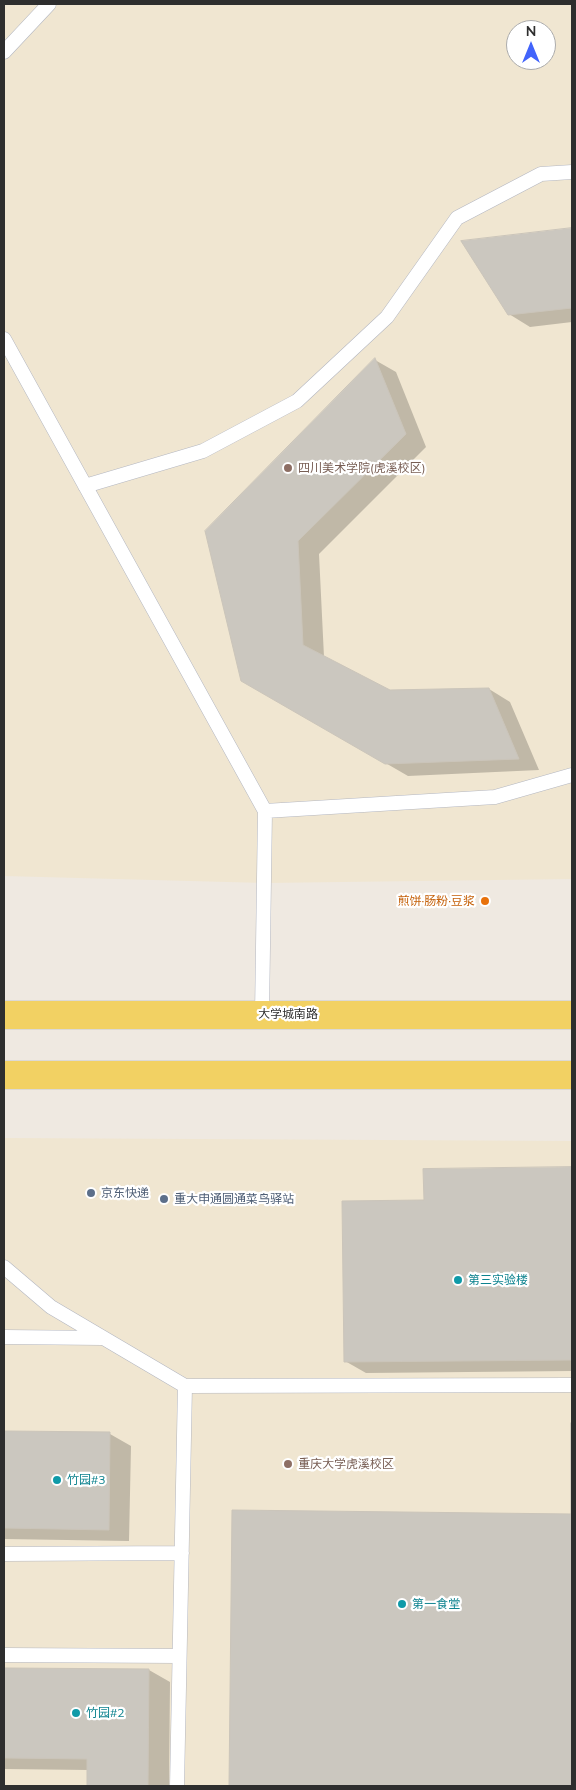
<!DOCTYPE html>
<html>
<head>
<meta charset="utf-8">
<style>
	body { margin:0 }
	#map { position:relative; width:576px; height:1790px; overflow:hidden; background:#efe9e1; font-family:Mulish,sans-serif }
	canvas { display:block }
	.frame { position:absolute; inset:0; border:5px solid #2e2e2e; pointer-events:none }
	.north { position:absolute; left:506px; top:20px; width:50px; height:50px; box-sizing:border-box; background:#fff; border:1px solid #ababab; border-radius:50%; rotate:0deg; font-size:14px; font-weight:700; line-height:20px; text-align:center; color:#2e2e2e }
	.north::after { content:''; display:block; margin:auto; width:18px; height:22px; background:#4264fb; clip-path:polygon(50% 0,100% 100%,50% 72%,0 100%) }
</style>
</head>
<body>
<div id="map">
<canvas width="576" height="1790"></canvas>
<div class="frame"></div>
<div class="north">N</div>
</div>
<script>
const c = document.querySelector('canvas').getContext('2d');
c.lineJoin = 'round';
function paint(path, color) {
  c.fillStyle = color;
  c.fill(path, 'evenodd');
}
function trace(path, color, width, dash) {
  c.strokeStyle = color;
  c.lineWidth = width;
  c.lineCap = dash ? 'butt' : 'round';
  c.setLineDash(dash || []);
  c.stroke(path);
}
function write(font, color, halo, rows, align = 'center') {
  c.font = font + ' Mulish,"Noto Sans SC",sans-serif';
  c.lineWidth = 4.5;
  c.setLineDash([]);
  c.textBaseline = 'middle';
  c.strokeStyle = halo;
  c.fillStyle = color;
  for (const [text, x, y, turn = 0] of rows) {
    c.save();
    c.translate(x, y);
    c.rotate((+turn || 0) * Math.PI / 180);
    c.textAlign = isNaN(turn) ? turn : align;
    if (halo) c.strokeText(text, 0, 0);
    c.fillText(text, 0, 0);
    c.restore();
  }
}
const education = new Path2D(`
	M4 4H572V879L265 883 4 876ZM516 30H546V60H516Z
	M4 1138 572 1141V1786H4Z`);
const shadow = new Path2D(`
	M572 229V322L530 327 509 314 463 242Z
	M375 360 396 372 426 447 319 554 324 657 390 691 489 689 510 702 539 770 408 776 242 680 206 531Z
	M572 1168V1371L366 1373 345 1361 425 1202V1170Z
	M4 1432 110 1434 131 1446 129 1541 4 1539Z
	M572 1464V1786H230L233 1511 572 1515Z
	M4 1669 149 1670 170 1682 169 1786H88V1770L4 1769Z`);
const building = new Path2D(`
	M572 228V308L508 315 461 241Z
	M375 358 406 434 298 541 303 645 390 690 489 688 519 759 385 764 241 681 205 531Z
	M572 1167V1360L344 1362 342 1201 424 1200 423 1169Z
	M571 1423V1786H229L232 1510 571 1514Z
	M4 1431 110 1432 109 1530 4 1528Z
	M4 1668 149 1669 148 1786H87V1759L4 1758Z`);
const lane = new Path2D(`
	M4 52 49 4
	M4 339 265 811 262 1014
	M85 486 203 451 297 401 387 317 457 218 541 174 572 172
	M265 811 495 797 572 775
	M4 1267 51 1307 185 1386 572 1385
	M4 1337 103 1338
	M4 1554 182 1553
	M4 1655 179 1656
	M177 1786 185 1386`);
const primary = new Path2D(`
	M4 1015H572
	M4 1075H572`);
const markers = [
	[288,468,5,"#8d6e63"],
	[485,901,5,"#e8710a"],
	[91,1193,5,"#5c6f8a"],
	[164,1199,5,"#5c6f8a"],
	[458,1280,5,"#0f9aa8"],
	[288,1464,5,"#8d6e63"],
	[57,1480,5,"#0f9aa8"],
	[402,1604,5,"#0f9aa8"],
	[76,1713,5,"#0f9aa8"]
];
const educationNames = [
	["四川美术学院(虎溪校区)",298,468],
	["重庆大学虎溪校区",298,1464]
];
const foodNames = [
	["煎饼·肠粉·豆浆",475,901]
];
const streetNames = [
	["大学城南路",288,1014]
];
const serviceNames = [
	["京东快递",101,1193],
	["重大申通圆通菜鸟驿站",174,1199]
];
const cultureNames = [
	["第三实验楼",468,1280],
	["竹园#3",67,1480],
	["第一食堂",412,1604],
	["竹园#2",86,1713]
];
paint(education, '#f0e6d1');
paint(shadow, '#0003');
paint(building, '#cbc7bf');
trace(building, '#cbc5ba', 1);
trace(lane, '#b4b7c1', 15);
trace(primary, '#c9c9c9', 29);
trace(lane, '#fff', 14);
trace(primary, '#f2d163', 28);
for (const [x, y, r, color] of markers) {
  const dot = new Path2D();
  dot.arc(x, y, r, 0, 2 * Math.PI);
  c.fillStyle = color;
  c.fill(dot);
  trace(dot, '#fff', 2);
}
write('12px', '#785e54', '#fff', educationNames, 'left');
write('12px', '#c56008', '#fff', foodNames, 'right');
write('12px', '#2e2e2e', '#fff', streetNames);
write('12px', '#4e5e75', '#fff', serviceNames, 'left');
write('12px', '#0d838f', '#fff', cultureNames, 'left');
</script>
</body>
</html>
